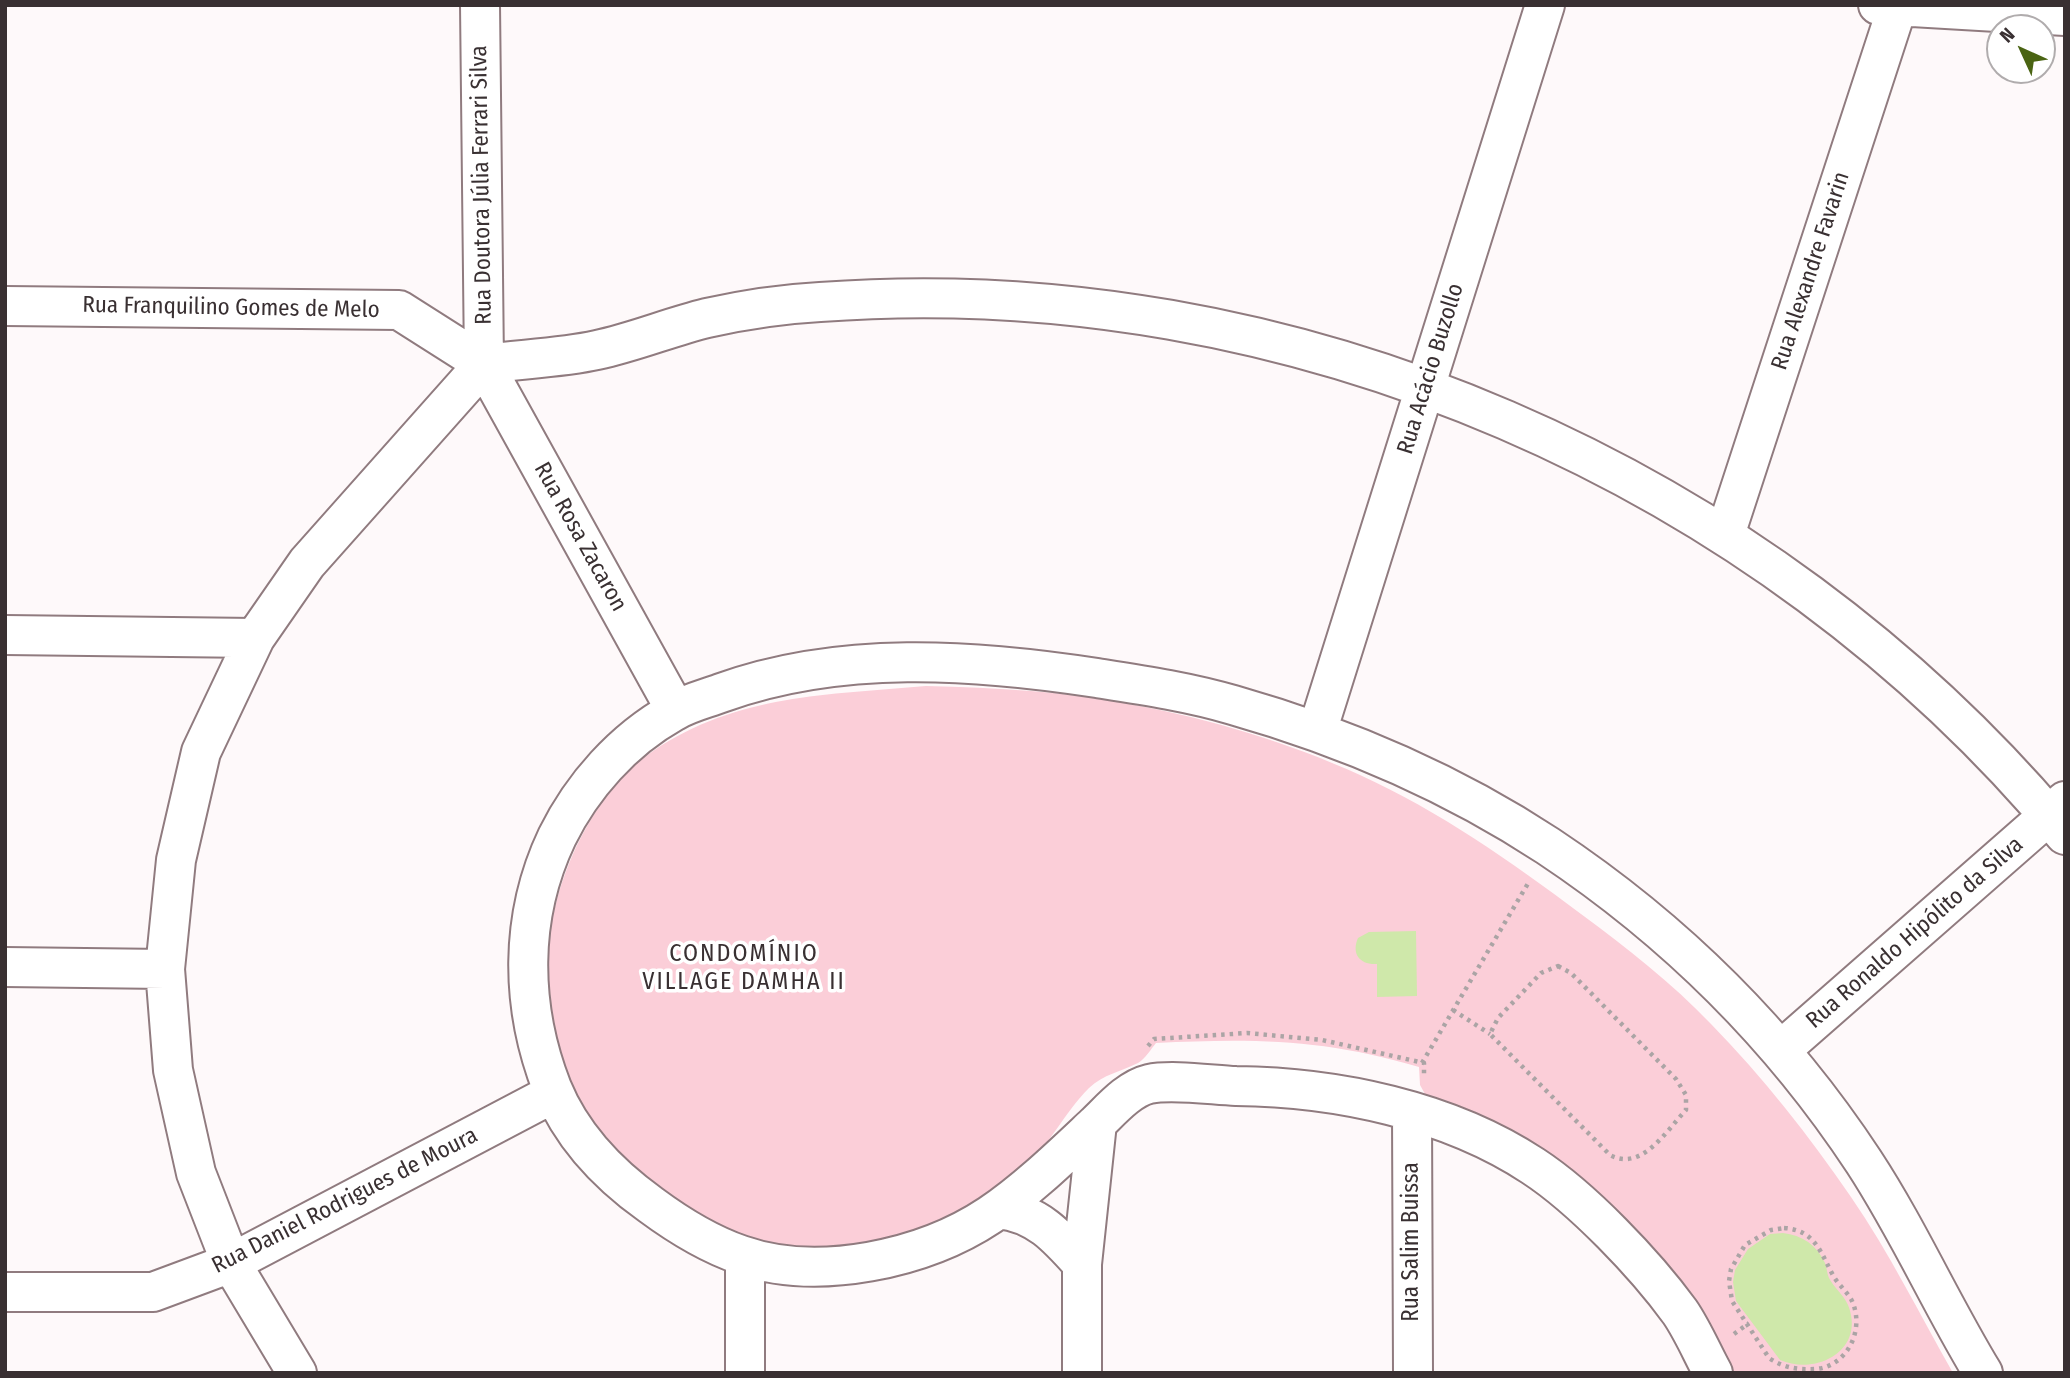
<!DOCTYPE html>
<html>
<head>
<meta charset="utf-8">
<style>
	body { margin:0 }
	#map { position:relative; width:2070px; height:1378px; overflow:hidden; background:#fef9fa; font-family:"Fira Sans Condensed",sans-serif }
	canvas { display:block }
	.frame { position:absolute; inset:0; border:7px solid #393032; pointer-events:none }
	.north { position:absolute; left:1986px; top:14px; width:70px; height:70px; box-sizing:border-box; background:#fff; border:2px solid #b0acad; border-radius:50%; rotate:315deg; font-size:19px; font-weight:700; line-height:28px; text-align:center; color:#393032 }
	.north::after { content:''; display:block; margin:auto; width:24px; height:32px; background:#4a6413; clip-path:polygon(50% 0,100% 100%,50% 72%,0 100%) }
</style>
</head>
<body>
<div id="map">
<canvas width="2070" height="1378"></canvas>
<div class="frame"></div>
<div class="north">N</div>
</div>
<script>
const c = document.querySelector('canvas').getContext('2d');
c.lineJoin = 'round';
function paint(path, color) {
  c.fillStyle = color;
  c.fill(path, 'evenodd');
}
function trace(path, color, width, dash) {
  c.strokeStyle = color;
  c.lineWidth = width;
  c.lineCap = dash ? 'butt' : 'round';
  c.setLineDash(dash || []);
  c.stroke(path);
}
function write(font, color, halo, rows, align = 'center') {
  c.font = font + ' "Fira Sans Condensed",sans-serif';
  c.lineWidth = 7;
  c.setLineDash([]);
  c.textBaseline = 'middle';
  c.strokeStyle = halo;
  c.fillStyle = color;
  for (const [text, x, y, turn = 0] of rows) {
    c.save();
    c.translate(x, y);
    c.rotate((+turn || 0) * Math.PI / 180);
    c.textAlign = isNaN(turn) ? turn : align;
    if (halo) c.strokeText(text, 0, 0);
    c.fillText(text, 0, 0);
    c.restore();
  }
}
const green = new Path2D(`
	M926 686C996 688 1066 691 1135 705 1210 719 1290 743 1360 775 1439 811 1512 862 1581 914 1627 948 1672 983 1711 1024 1762 1076 1810 1137 1851 1197 1889 1252 1920 1315 1953 1373H1734L1718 1344 1425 1094 1420 1085 1419 1067C1326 1039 1253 1038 1156 1043 1151 1049 1145 1059 1138 1063 1120 1072 1104 1074 1089 1088 1064 1113 1049 1146 1024 1169 1009 1184 962 1214 943 1223 705 1332 468 1091 573 854 590 816 617 775 653 751 738 694 827 695 926 686Z`);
const water = new Path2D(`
	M1416 931 1417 996 1377 997V964C1360 965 1351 954 1358 938L1369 932Z
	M1783 1233C1802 1235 1817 1245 1825 1263 1827 1268 1827 1274 1829 1278 1834 1288 1844 1295 1848 1305 1866 1350 1817 1376 1780 1360L1736 1301 1733 1282 1735 1270 1748 1249 1770 1234Z`);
const path = new Path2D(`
	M1558 966 1571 973 1676 1079 1686 1095V1110C1666 1131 1642 1172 1610 1155L1490 1034 1498 1018 1541 973Z
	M1453 1010 1490 1034
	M1148 1046 1154 1039 1247 1033 1322 1040 1424 1063V1077
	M1422 1063 1530 880
	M1784 1228C1816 1230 1821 1254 1834 1277 1839 1285 1846 1291 1851 1299 1866 1328 1848 1366 1816 1369 1798 1370 1784 1368 1769 1358L1732 1301 1729 1281 1731 1269 1745 1245 1771 1230Z
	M1734 1334 1749 1323`);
const street = new Path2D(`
	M480 5 484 364
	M1878 5 2065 16
	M5 306 399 310 484 364 675 709
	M484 364C521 359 561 358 597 350 635 342 670 327 707 318 743 310 783 304 820 302 1289 267 1765 474 2065 835
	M1725 535 1897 8
	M5 635 255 638
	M1317 732 1545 5
	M5 967 165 969
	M1781 1050 2065 801
	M1412 1112 1413 1373
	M999 1209C1037 1213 1058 1237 1082 1264
	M745 1257V1373
	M5 1292H153L231 1263 554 1093
	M297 1373 231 1263 196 1173 173 1070 165 969 176 860 201 752 255 638 307 563 484 364
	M1082 1373V1264L1097 1123
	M1713 1373C1702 1353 1693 1331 1680 1312 1645 1264 1582 1198 1533 1166 1448 1110 1336 1087 1236 1086 1212 1085 1172 1079 1149 1084 1128 1089 1110 1111 1095 1125 1062 1156 1027 1190 990 1215 924 1259 818 1282 741 1255 709 1244 678 1225 651 1205 609 1175 572 1137 552 1088 520 1006 519 917 557 837 582 786 623 740 673 712 687 703 705 699 721 693 840 650 973 659 1097 678 1142 685 1189 692 1233 705 1342 736 1452 783 1548 846 1673 929 1781 1036 1864 1162 1908 1229 1941 1304 1983 1373`);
const streetNames = [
	["Rua Doutora Júlia Ferrari Silva",482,185,-91],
	["Rua Alexandre Favarin",1811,271,-72],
	["Rua Franquilino Gomes de Melo",231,308,1],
	["Rua Acácio Buzollo",1431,369,-73],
	["Rua Rosa Zacaron",580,537,61],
	["Rua Ronaldo Hipólito da Silva",1915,933,-41],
	["Rua Daniel Rodrigues de Moura",345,1201,-27],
	["Rua Salim Buissa",1412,1242,-90]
];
const neighbourhoodNames = [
	["CONDOMÍNIO",744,954],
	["VILLAGE DAMHA II",744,982]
];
paint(green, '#fbced8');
paint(water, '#cfe8aa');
trace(street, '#907b7f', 42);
trace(path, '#aba4a5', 4.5, [3.5, 5]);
trace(street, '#fff', 38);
write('23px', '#393032', '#fff', streetNames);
c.letterSpacing = '2px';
write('24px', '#393032', '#fff', neighbourhoodNames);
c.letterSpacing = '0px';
</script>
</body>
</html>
